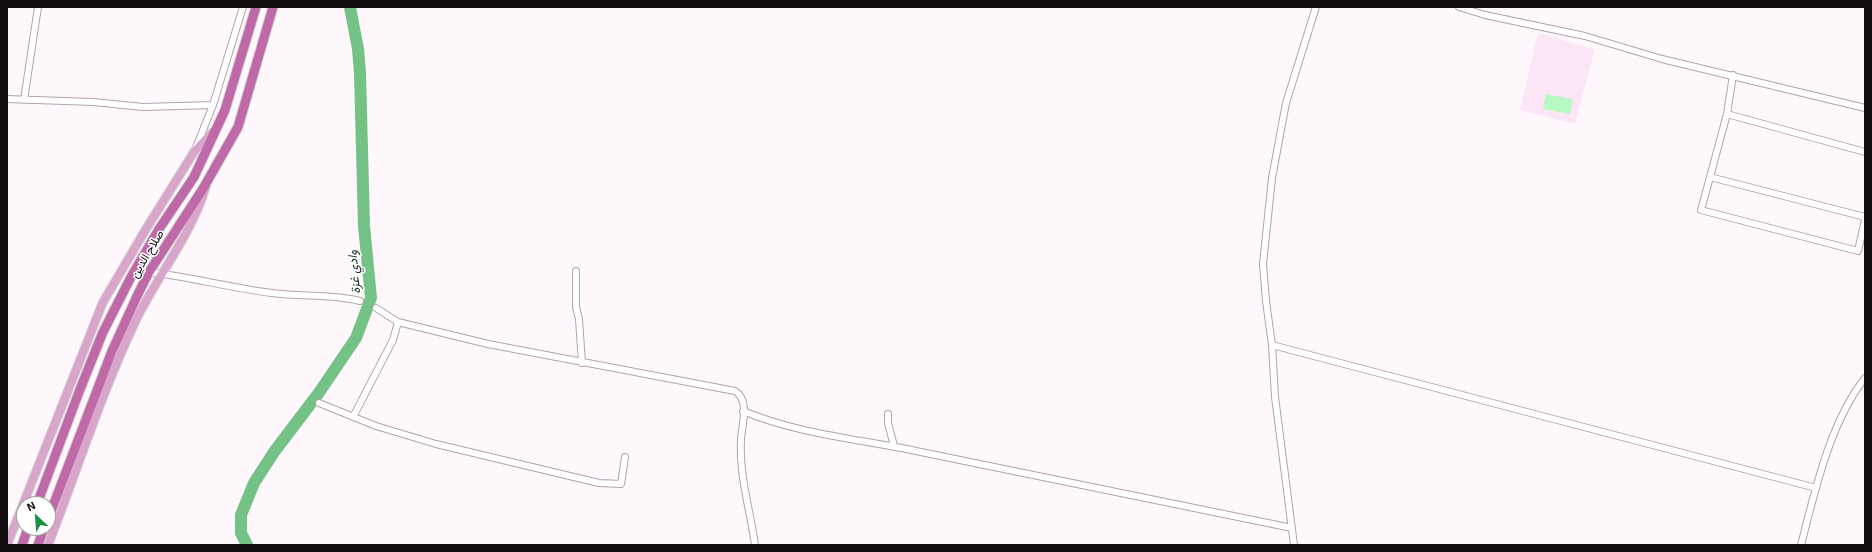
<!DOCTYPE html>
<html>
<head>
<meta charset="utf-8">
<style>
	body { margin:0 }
	#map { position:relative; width:1872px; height:552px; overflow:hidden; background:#fef8fc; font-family:"Exo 2",sans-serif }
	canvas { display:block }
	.frame { position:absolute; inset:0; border:8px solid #120d11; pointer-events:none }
	.north { position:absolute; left:16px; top:496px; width:40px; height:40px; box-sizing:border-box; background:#fff; border:1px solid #a09ea0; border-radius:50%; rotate:334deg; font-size:11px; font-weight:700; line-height:16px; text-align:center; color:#120d11 }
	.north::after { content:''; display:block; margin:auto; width:14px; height:18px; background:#1e8e47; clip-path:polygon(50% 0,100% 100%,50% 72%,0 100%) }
</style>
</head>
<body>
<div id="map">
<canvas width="1872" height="552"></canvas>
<div class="frame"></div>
<div class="north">N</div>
</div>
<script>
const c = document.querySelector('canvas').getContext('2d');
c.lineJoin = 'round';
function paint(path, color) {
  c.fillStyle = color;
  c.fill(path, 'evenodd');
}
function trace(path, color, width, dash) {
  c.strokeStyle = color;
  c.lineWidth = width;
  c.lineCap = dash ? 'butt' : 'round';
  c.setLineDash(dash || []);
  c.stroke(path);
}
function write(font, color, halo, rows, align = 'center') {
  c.font = font + ' "Exo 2",Vazirmatn,sans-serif';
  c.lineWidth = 3;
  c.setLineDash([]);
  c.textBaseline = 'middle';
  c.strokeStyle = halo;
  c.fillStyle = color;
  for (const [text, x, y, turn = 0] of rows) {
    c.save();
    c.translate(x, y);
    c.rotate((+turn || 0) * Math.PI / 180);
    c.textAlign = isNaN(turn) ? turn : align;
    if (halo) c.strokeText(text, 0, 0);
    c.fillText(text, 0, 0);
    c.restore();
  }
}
const built = new Path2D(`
	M1538 33 1593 49 1594 52 1575 124 1520 110Z`);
const green = new Path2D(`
	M1546 94 1573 99 1570 114 1543 109Z`);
const river = new Path2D(`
	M247 545 241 533V515L254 483 274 452 318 394 356 338 371 298 364 226 360 73 358 49 350 7`);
const minor = new Path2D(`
	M1459 7 1485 15 1585 36 1662 59 1865 108
	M1733 75 1727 114 1710 177 1865 217
	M7 99 93 102 143 107 213 105
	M24 100 38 7
	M1727 114 1865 152
	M195 150 213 105 243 7
	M1710 177 1701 210 1858 251 1865 220
	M576 271V307L579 319 582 363
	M149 272C191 277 231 288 272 293 301 297 332 294 360 301
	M398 322 488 344 735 391C750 400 742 424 741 439 739 476 750 509 755 545
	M1272 345 1816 488
	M319 403 376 426 436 444 599 483 621 484 625 457
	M743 411C798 434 859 439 916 451 1041 477 1166 503 1292 528
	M888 414V423L894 446
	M353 417 393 340 398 322 376 308
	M1294 545 1275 397 1272 345 1266 301 1263 264 1272 178 1286 103 1316 7
	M1801 545C1815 491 1830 422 1865 378`);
const major = new Path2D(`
	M7 545 103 302 146 229 194 152 213 132
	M48 545C77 471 101 394 135 322 157 276 191 236 206 186`);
const highway = new Path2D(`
	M37 504 79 392 103 332 131 277 159 229 194 177 225 110 256 7
	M48 519 112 351 138 294 149 272 204 187 238 127 273 7
	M22 545 28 528
	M38 545 44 528`);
const streetNames = [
	["صلاح الدين",147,254,-59]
];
const waterNames = [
	["وادي غزة",354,272,-95]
];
paint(built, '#fce5f4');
paint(green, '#b6f9c3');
trace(river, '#75c287', 12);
trace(minor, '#b2a3ad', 8);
trace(major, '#d4d3d4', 10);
trace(highway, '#d4d3d4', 11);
trace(minor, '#fff', 6);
trace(major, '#d9a5cb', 8);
trace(highway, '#c069a9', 9);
write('12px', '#120d11', '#fff', streetNames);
write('italic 13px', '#13341c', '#fff', waterNames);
</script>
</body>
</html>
